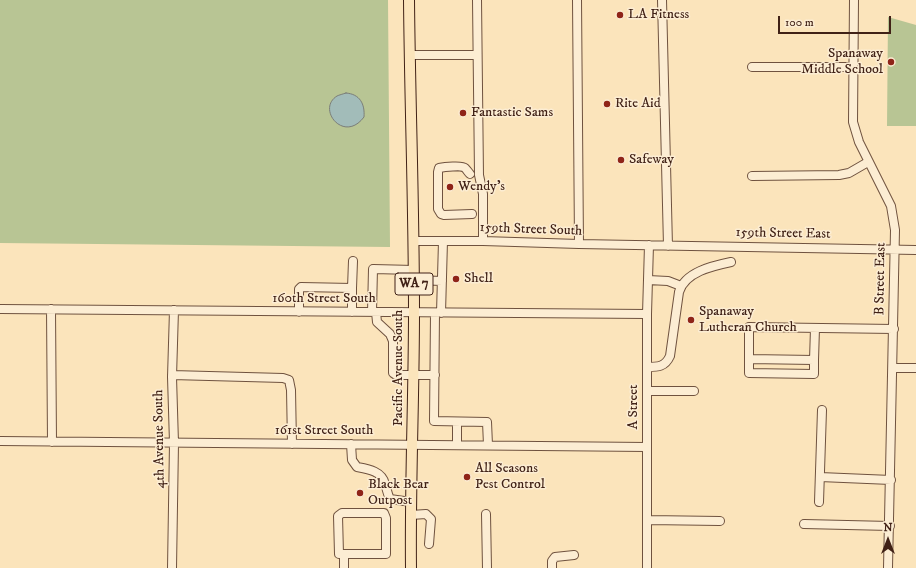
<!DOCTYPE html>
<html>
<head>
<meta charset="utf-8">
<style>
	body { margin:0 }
	#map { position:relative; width:916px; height:568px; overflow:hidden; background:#fbe4bb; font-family:"IM FELL DW Pica",serif }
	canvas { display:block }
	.north { position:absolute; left:868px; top:520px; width:40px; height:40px; -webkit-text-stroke:3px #fcedd3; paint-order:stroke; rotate:0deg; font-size:11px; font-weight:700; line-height:16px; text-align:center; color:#402116 }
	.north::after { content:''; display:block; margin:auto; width:14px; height:18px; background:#402116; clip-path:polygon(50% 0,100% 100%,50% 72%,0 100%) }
	.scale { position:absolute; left:778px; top:16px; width:113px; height:18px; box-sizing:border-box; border:2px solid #402116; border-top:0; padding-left:5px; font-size:12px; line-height:14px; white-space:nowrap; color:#402116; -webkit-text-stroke:3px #fcedd3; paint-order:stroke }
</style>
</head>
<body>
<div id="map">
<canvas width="916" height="568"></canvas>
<div class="north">N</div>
<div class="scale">100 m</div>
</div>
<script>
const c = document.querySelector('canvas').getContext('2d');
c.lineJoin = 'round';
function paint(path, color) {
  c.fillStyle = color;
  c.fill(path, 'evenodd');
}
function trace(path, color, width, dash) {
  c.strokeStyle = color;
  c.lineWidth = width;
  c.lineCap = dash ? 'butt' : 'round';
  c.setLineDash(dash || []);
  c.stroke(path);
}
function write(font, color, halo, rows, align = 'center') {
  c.font = font + ' "IM FELL DW Pica",serif';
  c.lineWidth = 3;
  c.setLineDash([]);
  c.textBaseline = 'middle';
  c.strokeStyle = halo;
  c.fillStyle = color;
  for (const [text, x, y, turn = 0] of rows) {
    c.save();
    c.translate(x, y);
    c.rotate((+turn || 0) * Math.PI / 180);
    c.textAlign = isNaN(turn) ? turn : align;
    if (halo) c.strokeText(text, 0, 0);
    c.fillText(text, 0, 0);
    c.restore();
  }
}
const green = new Path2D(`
	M0 0H388L390 247 0 243Z
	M888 17 916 25V126H887Z`);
const water = new Path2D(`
	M346 93C360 94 365 104 364 117 344 144 316 109 337 96 339 95 343 94 346 93Z`);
const minor = new Path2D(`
	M477 0 479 175 483 194V241
	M577 0 579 244
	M662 0 668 246
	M854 0 853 122 859 142 891 206 895 230 888 568
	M409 55H477
	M752 67H853
	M470 174C468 172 467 170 465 168 462 165 444 167 439 168L438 172V209L441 214 444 215 472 214
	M752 176 839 175 849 173 868 162
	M413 241H483L579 244 916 250
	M414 280 442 281
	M648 280 668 281 681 286
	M352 288V312
	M0 309 647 314
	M51 309 52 442
	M299 312V289L301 287 352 288 353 261
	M372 312 373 269 414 270
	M376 312 377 322 390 334 393 341V373L396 375H435
	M435 313 434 421 487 422 488 445
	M441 313 443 241
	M815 328 814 360 749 359V327L894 329
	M749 359V373L814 374V360
	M647 367C658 367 665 367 670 356L679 292C685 272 712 266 731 262
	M893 368H916
	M172 375 283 378 289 380 291 390 292 444
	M647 391H694
	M0 441 647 447
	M351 444 352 460 357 467C368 469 382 471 385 484 387 489 387 493 390 499L411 502
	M457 445V422
	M820 477 891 480
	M819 502 822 410
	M486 514 487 568
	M411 515 426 514 431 519 429 544
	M648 520 720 521
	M804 524 890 526
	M344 554H339L338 516 342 513H384L386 518V554H344V568
	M172 568 174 443 172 377 174 310
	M552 568V561L555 557 574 555
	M647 568V314L649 245`);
const major = new Path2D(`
	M409 0C410 104 414 207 414 311 414 397 410 482 411 568`);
const markers = [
	[620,15,4,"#8f2418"],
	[891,62,4,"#8f2418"],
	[607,104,4,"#8f2418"],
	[463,113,4,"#8f2418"],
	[621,160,4,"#8f2418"],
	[450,187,4,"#8f2418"],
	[456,279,4,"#8f2418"],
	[691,320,4,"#8f2418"],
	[467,477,4,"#8f2418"],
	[360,493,4,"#8f2418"]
];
const shields = [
	[414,284,38]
];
const shieldNames = [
	["WA 7",414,284]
];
const poiNames = [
	["LA Fitness",628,15],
	["Spanaway",883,54,"right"],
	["Middle School",883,70,"right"],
	["Rite Aid",615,104],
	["Fantastic Sams",471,113],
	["Safeway",629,160],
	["Wendy's",458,187],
	["Shell",464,279],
	["Spanaway",699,312],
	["Lutheran Church",699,328],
	["All Seasons",475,469],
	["Pest Control",475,485],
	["Black Bear",368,485],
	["Outpost",368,501]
];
const streetNames = [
	["159th Street South",531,230,2],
	["159th Street East",783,234,1],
	["B Street East",881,279,-89],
	["160th Street South",324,299],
	["Pacific Avenue South",399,368,-90],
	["A Street",634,407,-90],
	["161st Street South",324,431],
	["4th Avenue South",160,439,-91]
];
paint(green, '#b8c594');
paint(water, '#a2bcb9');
trace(water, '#7b7e78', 1);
trace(minor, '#6f523f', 10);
trace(major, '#402116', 12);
trace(minor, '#fcedd3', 8);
trace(major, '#fbe4bb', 10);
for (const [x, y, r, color] of markers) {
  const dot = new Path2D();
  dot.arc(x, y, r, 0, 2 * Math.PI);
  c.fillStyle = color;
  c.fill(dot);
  trace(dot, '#fcedd3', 1.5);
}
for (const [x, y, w] of shields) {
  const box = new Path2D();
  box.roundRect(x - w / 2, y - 11, w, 22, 3);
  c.fillStyle = '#fcedd3';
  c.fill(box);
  trace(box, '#402116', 1);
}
write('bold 13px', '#402116', null, shieldNames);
write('14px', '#402116', '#fcedd3', poiNames, 'left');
write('14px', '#402116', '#fcedd3', streetNames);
</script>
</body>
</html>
